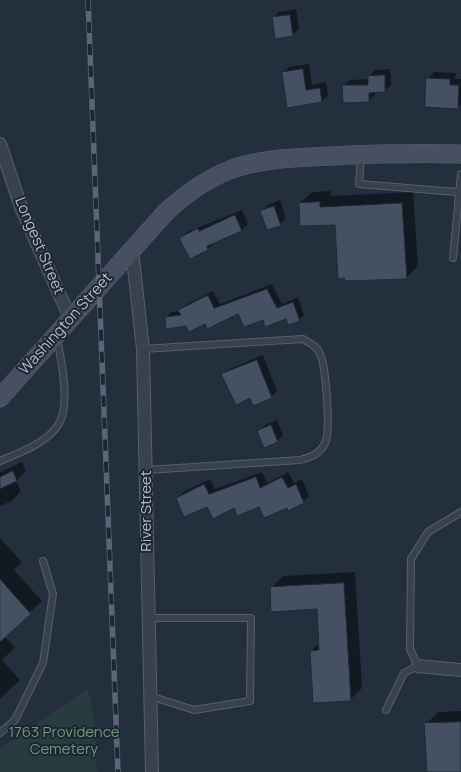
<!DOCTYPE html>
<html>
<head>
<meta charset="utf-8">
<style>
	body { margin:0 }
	canvas { display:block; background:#242f3e }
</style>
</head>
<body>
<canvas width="461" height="772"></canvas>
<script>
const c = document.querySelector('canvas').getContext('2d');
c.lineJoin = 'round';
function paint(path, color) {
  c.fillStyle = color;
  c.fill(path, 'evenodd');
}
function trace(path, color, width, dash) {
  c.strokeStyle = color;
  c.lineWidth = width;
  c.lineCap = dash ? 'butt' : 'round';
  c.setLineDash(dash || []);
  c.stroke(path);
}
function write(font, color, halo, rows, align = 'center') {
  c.font = font + ' Manrope,sans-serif';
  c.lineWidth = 4;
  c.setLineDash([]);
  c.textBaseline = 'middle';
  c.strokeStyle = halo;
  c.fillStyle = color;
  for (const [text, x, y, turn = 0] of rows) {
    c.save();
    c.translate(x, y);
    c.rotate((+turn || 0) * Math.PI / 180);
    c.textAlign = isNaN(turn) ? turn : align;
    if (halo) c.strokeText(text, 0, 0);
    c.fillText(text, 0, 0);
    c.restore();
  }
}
const green = new Path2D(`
	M88 689 94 721 97 772H0V750L3 747Z`);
const shadow = new Path2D(`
	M296 9 299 29 292 35 273 18 279 12Z
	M309 64 312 85 326 82 328 95 322 101 288 106 283 73 289 67Z
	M390 69 391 85 385 91H374L375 95 368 101 343 86 350 80 369 79V76L375 70Z
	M434 72 456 73 455 79H461V104L458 107 428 79Z
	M331 191V196L413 192 418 266 406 278 336 224 300 203 312 192Z
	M280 200 286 218 280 225 262 211 268 205Z
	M242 210 248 224 242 230 214 242 208 249 190 257 181 238 187 232Z
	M272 284 282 304 298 297 304 315 299 320 286 317 263 318 239 312 204 323 187 325 166 318 171 312 180 311 185 305 213 291 220 304Z
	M263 355 277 391 271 397 250 396 223 375 229 369Z
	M277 420 283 435 277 441 259 431 265 425Z
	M22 462 26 471 16 481 21 491 12 501 0 506V472Z
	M262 472 267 483 288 472 294 483 302 479 309 496 303 502 288 507 207 506 177 498 183 492 210 479 215 489Z
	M0 538 22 562 14 570 42 601 4 636 15 647 2 660 20 680 0 699Z
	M355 572 362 688 350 700 311 651 320 642 318 608 271 588 283 576Z
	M461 711V772H428L426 724 438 712Z`);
const building = new Path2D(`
	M290 15 293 36 275 39 272 17Z
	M303 69 306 90 320 88 322 102 287 108 282 72Z
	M385 75V92L369 93V102L343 103 342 85H368V76Z
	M426 78 450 79V85H459L458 109 425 107Z
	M320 202V207L402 203 407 279 345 281 344 278 338 279 335 225 300 226 299 203Z
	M274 206 281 226 267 230 260 211Z
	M235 215 242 231 207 246 208 250 190 259 179 238 198 228 199 231Z
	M267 289 277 308 293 302 300 321 288 325 286 319 265 327 263 320 244 327 238 314 207 329 205 324 189 332 186 326 166 329 165 317 181 315 178 310 208 295 214 308Z
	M257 360 272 398 253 406 250 398 236 405 221 374Z
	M271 425 278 442 264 448 257 431Z
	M13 471 17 481 0 489V477Z
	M256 477 260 488 282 477 288 488 296 484 304 503 288 511 287 508 264 518 259 507 237 516 234 508 213 519 207 507 184 517 176 498 204 484 209 494Z
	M0 579 31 614 0 642Z
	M344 583 351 701 313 703 310 651 319 650 317 609 271 612 270 587Z
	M461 722V772H427L424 723Z`);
const lane = new Path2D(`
	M361 156 359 184 456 192 460 190
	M453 258 461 174
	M143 349 303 339C310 343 317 346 320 354 326 366 331 432 325 443 320 454 311 457 300 460L147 470
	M0 461C19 453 44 444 57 427 72 406 61 361 57 338
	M148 618H251L250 701 194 710 150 696
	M386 710 404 673 418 666 410 649 411 559 428 532 461 512
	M0 733 15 720 43 663 53 594 43 561`);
const street = new Path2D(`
	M0 144 22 210 70 318
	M132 250 143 349 152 772
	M418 666 461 670`);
const secondary = new Path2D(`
	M0 398 165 213C185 194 206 179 232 169 263 158 298 158 331 156 374 154 417 153 461 154`);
const rail = new Path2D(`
	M88 0 118 772`);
const streetNames = [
	["Longest Street",39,246,67],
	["Washington Street",66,324,-48],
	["River Street",147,511,-90]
];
const parkNames = [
	["1763 Providence",64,733],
	["Cemetery",64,750]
];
paint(green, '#263c3f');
paint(shadow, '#0007');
paint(building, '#455162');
trace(building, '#1f2835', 1);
trace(lane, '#565f6c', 8);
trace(street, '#565f6c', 14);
trace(secondary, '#565f6c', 19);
trace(lane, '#38414e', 6);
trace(street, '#38414e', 12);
trace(secondary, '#465061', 18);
trace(rail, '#5a6575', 5.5);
trace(rail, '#1d2633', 4, [11]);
write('15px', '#b4bcc9', '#1d2633', streetNames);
write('15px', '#6b9a76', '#1d2633', parkNames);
</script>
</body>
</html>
